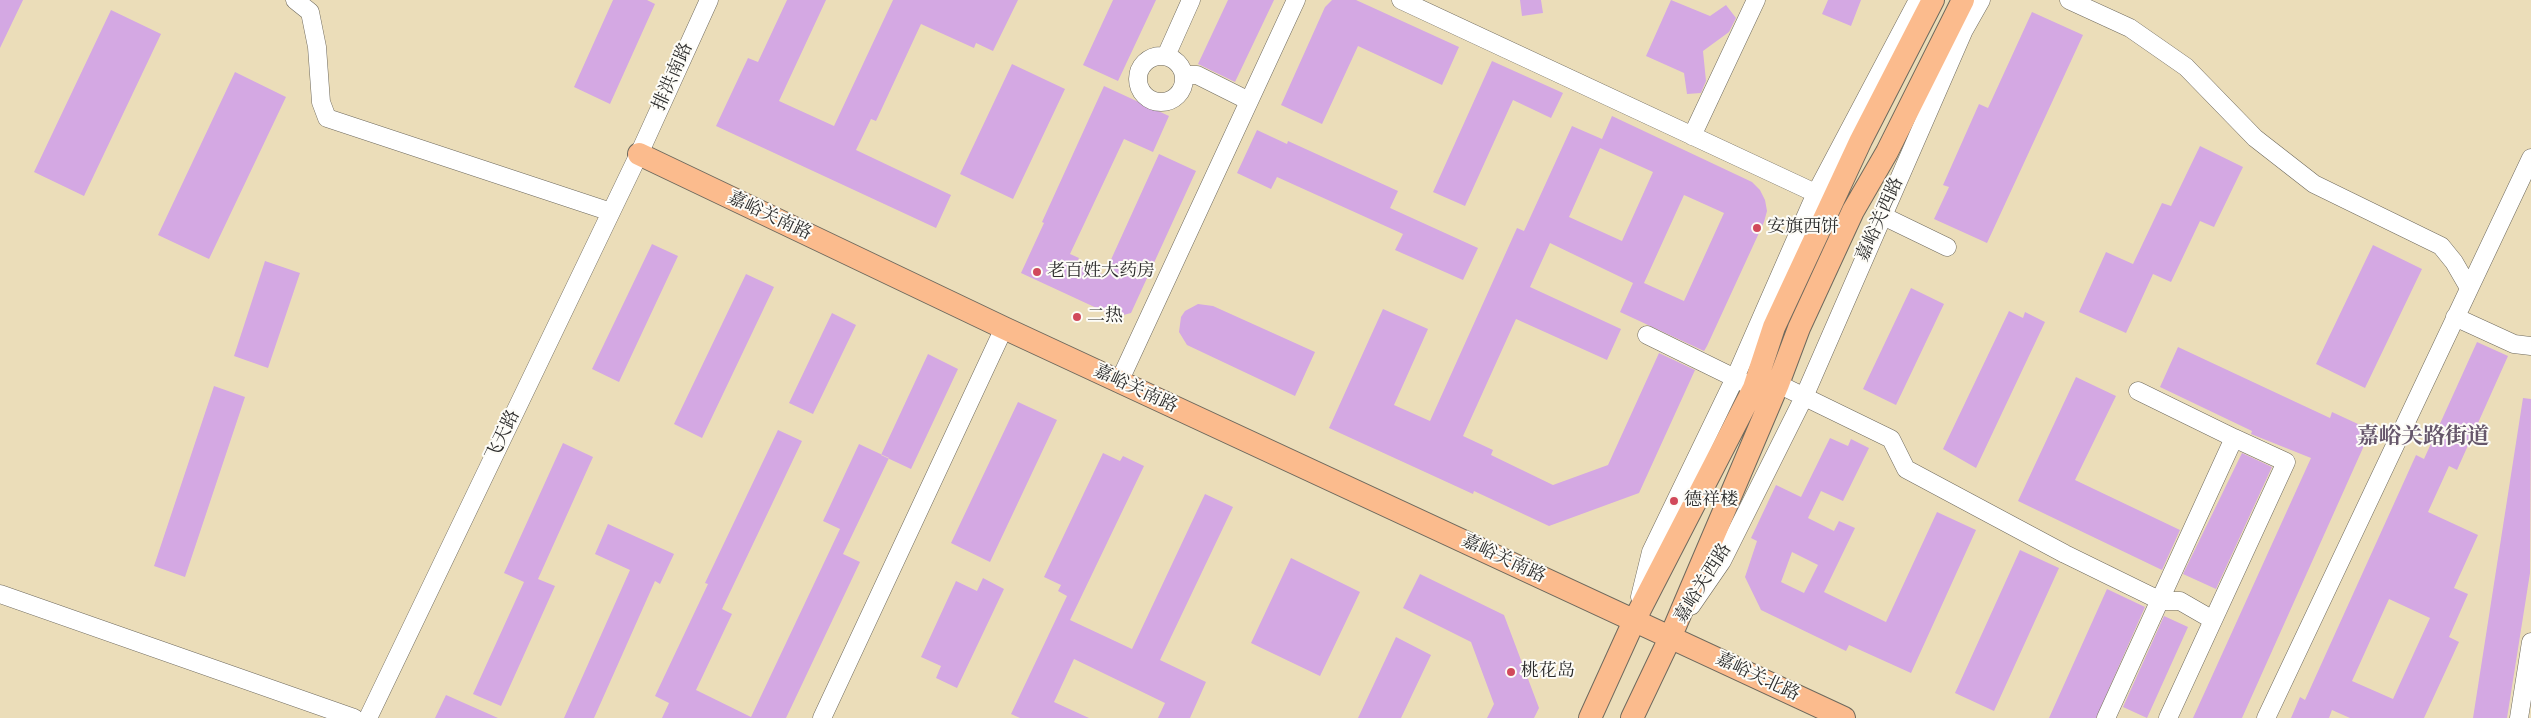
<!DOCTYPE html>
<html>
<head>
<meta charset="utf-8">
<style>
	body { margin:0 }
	canvas { display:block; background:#ebddb9 }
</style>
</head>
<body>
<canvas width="2531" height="718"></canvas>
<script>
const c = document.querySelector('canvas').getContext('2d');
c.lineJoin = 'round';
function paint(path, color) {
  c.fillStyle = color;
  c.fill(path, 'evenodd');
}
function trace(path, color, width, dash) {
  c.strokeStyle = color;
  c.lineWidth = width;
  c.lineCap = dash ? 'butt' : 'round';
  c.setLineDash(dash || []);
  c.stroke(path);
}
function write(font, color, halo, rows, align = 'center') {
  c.font = font + ' "IM FELL English","Noto Serif SC",serif';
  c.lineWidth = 4;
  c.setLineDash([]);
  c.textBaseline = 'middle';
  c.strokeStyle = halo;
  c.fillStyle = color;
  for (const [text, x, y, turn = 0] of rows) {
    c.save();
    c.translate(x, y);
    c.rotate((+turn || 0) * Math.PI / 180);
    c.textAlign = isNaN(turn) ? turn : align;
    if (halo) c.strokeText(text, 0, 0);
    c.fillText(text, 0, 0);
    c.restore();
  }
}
const building = new Path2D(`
	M0 0H23L0 48Z
	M613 0H647L655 4 610 104 574 87Z
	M787 0H826L779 101 834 126 893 0H1018L993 51 976 43 974 48 921 24 876 121 871 119 856 150 951 195 936 228 716 126 748 58 758 62Z
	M1113 0H1156L1118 81 1083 65Z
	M1228 0H1274L1235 82 1198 64Z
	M1332 0H1356L1459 47 1442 85 1358 46 1322 124 1281 105 1325 7Z
	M1520 0H1541L1543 13 1522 16Z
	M1671 0 1710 16 1726 5 1736 18 1729 32 1703 51 1706 81 1701 93 1687 94 1684 73 1646 56Z
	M1828 0H1861L1851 26 1822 14Z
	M111 10 161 34 84 196 34 172Z
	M2032 12 2083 35 1987 243 1934 219 1949 187 1943 185 1979 104 1988 108Z
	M1492 61 1563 93 1551 118 1513 100 1465 206 1433 192Z
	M1012 64 1065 89 1013 199 960 174Z
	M235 72 286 97 209 259 158 235Z
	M1104 86 1169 116 1153 152 1124 139 1070 254 1079 258 1077 262 1104 275 1159 154 1196 171 1131 313 1116 317 1021 273 1044 223 1042 222Z
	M1612 116 1752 182 1760 190 1765 200 1767 211 1764 222 1707 346 1704 351 1620 312 1633 283 1550 243 1530 287 1621 329 1607 360 1516 319 1463 436 1493 450 1491 455 1553 485 1608 465 1659 353 1695 370 1639 493 1549 526 1474 491 1473 494 1329 428 1383 309 1428 329 1394 405 1430 421 1517 228 1524 231 1572 126 1602 139ZM1600 148 1653 172 1622 241 1569 217ZM1684 195 1724 213 1684 301 1644 283Z
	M1257 130 1287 144 1288 141 1398 191 1390 208 1478 248 1463 280 1395 250 1403 234 1277 177 1271 189 1237 173Z
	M2200 146 2243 167 2214 227 2200 221 2171 282 2153 274 2126 333 2079 312 2106 252 2133 264 2162 203 2171 206Z
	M652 244 678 256 619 382 592 369Z
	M2373 245 2422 269 2365 388 2316 364Z
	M265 261 300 273 268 368 234 356Z
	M746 274 774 287 702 438 674 424Z
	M1911 288 1944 304 1896 405 1863 389Z
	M1198 304 1213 306 1315 352 1295 396 1187 345 1179 332 1181 317 1185 311Z
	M2009 311 2023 318 2025 312 2045 322 1976 468 1943 449Z
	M832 313 856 325 813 414 789 403Z
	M2477 342 2508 356 2457 470 2449 466 2428 512 2478 535 2454 588 2468 594 2449 637 2459 642 2424 718H2350L2332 710 2329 718H2291L2300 697 2305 700 2416 455 2424 459ZM2389 599 2430 618 2393 699 2352 681Z
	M2178 347 2330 418 2332 412 2371 430 2242 718H2193L2311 458 2251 434 2252 431 2160 387Z
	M928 354 958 369 911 469 881 455Z
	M2076 377 2116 396 2075 480 2180 530 2162 570 2018 501Z
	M214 386 245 397 185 577 154 566Z
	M2523 398 2531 399 2530 573 2507 718H2473Z
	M1018 402 1057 420 990 562 951 543Z
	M778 430 802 441 722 609 732 614 696 690 751 717 840 529 823 521 859 444 889 458 843 554 860 562 786 718H662L669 703 655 696 708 584 705 583Z
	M1830 438 1848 446 1851 439 1869 448 1843 501 1821 491 1808 518 1834 531 1839 521 1855 528 1824 592 1886 622 1937 512 1976 530 1911 673 1849 645 1846 651 1761 610 1745 577 1757 541 1751 538 1776 485 1801 497ZM1792 552 1818 565 1804 593 1781 582Z
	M563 443 593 457 538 579 555 586 501 706 473 694 524 582 504 573Z
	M1103 453 1120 461 1123 456 1144 466 1070 620 1132 649 1205 494 1233 507 1160 660 1206 682 1190 718H1158L1165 703 1074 659 1054 702 1089 718H1020L1011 714 1067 596 1058 591 1061 585 1044 577Z
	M2242 453 2272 467 2216 589 2183 574Z
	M608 524 674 554 660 584 655 581 594 718H564L630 570 595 554Z
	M2020 550 2059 568 1994 711 1955 693Z
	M1291 558 1360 592 1320 676 1251 643Z
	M1420 574 1504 615 1539 708 1534 718H1487L1494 704 1471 642 1403 608Z
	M983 578 1004 589 957 688 936 678 941 666 921 657 956 581 977 591Z
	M2107 589 2145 607 2096 718H2049Z
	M2164 616 2188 627 2147 718 2123 707Z
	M1396 637 1431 655 1401 718H1358Z
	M446 695 498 718H435Z`);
const minor = new Path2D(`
	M295 0 310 12 317 47 321 102 327 118 611 212
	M1401 0 1826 198
	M2069 0 2130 28 2186 67 2255 138 2314 184 2441 246 2454 262 2469 288
	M1166 56 1191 0
	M1138 79a23 23 0 1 1 46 0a23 23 0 1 1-46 0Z
	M1184 75H1197L1249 101
	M1692 136 1756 0
	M1883 216 1947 247
	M2455 317 2514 344 2531 346
	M1647 335 1745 383
	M1119 382 1296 0
	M1778 384 1891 439 1906 469 2065 554 2161 601H2180L2213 620
	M0 594 354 718
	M1640 597 1651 552 1735 378 1816 193 1918 0
	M1691 606 1722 561 1804 397 1964 30 1981 0
	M368 718 639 154 709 0
	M822 718 1004 328
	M2106 718 2234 438 2138 391
	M2168 718 2286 462 2234 438
	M2266 718 2531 158
	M2519 718 2531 642`);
const major = new Path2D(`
	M639 154 1004 328 1844 718
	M1590 718 1634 621 1754 388 1774 327 1861 140 1933 0
	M1632 718 1670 638 1778 384 1799 328 1853 211 1887 152 1963 0`);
const markers = [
	[1757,228,5,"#d1495b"],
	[1037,272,5,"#d1495b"],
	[1077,317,5,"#d1495b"],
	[1674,501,5,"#d1495b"],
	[1511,672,5,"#d1495b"]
];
const streetNames = [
	["排洪南路",674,77,-66],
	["嘉峪关南路",769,217,25],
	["嘉峪关西路",1881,220,-66],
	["嘉峪关南路",1135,390,25],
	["飞天路",504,436,-64],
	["嘉峪关南路",1503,560,25],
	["嘉峪关西路",1704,584,-58],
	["嘉峪关北路",1757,678,25]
];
const poiNames = [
	["安旗西饼",1767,228],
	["老百姓大药房",1047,272],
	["二热",1087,317],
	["德祥楼",1684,501],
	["桃花岛",1521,672]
];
const districtNames = [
	["嘉峪关路街道",2423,438]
];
paint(building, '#d4a8e3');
trace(minor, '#6e695d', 19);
trace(major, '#6e695d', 24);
trace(minor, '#fff', 18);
trace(major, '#fbbb8d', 22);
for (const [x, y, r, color] of markers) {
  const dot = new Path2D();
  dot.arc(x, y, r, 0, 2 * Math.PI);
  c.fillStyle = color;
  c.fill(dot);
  trace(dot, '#fdfcf7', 2);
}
write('18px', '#2b2b2b', '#fdfcf7', streetNames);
write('18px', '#2b2b2b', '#fdfcf7', poiNames, 'left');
write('bold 22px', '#66576b', '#fdfcf7', districtNames);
</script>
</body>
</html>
